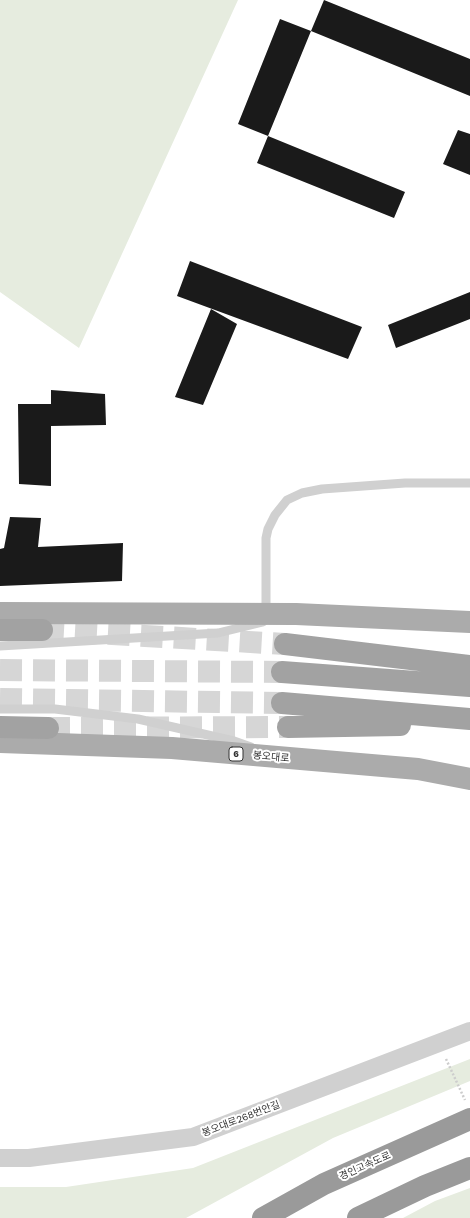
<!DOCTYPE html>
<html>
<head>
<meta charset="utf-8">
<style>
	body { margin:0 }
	canvas { display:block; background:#fff }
</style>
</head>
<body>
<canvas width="470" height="1218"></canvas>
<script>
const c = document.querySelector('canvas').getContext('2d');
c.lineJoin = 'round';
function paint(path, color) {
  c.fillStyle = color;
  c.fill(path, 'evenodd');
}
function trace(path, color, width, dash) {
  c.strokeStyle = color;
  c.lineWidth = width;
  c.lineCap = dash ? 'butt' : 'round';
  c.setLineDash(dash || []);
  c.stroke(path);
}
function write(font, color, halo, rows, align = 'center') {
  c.font = font + ' "Work Sans","Noto Sans KR",sans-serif';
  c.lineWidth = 4;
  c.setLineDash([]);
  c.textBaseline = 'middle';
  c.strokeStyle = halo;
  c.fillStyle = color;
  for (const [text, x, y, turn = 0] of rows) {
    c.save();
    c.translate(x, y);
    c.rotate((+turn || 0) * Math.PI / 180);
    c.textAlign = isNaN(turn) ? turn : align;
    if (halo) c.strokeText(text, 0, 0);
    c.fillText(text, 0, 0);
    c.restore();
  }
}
const green = new Path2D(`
	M0 0H238L79 348 0 292Z
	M470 1059V1081L333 1138 186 1218H0V1187H66L193 1168Z
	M470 1188V1218H403L435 1201Z`);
const building = new Path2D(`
	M324 0 470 59V96L311 31Z
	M280 19 311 31 268 136 238 124Z
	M458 130 470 134V175L443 164Z
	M268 136 405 192 394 218 257 163Z
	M190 261 362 327 348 359 177 296Z
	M470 292V319L396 348 388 325Z
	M211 309 237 324 203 405 175 397Z
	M51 390 105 394 106 425 51 426V486L19 484 18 404H51Z
	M10 517 41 518 38 547 123 543 122 581 0 586V549L4 548Z`);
const trunkTunnel = new Path2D(`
	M42 630 285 644
	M0 670 282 672
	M0 699 282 703
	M48 728 288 727`);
const path = new Path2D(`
	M446 1059 465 1100`);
const service = new Path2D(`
	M266 614V538L268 529 275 515 287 500 302 493 322 489 405 483H470
	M0 646 218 633 263 622
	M0 709H55L138 719 234 741 251 747`);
const minor = new Path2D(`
	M0 1158H29L193 1137 470 1031`);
const primary = new Path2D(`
	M0 613 296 614 470 622
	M0 742 172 748 418 769 470 779`);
const trunk = new Path2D(`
	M0 630H42
	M285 644 470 666
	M282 672 470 686
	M282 703 470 719
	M0 727 48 728
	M288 727 400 725`);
const motorway = new Path2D(`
	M263 1218 324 1184 470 1119
	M358 1218 425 1186 470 1168`);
const shields = [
	[236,754,14]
];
const shieldNames = [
	["6",236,754]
];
const streetNames = [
	["봉오대로",271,757,5],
	["봉오대로268번안길",241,1119,-21],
	["경인고속도로",365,1166,-24]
];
paint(green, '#e6ecdf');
paint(building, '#1a1a1a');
trace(trunkTunnel, '#d6d6d6', 22, [22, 11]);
trace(path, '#cdcdcd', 2.5, [2, 2]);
trace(service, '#d0d0d0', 9);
trace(minor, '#d0d0d0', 18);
trace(primary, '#ababab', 22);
trace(trunk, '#a2a2a2', 22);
trace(motorway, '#9a9a9a', 22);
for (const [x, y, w] of shields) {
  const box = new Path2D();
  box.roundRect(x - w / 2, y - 7, w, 14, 3);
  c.fillStyle = '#fff';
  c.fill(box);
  trace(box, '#333', 1);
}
write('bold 9px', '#333', null, shieldNames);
write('10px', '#333', '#fff', streetNames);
</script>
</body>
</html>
